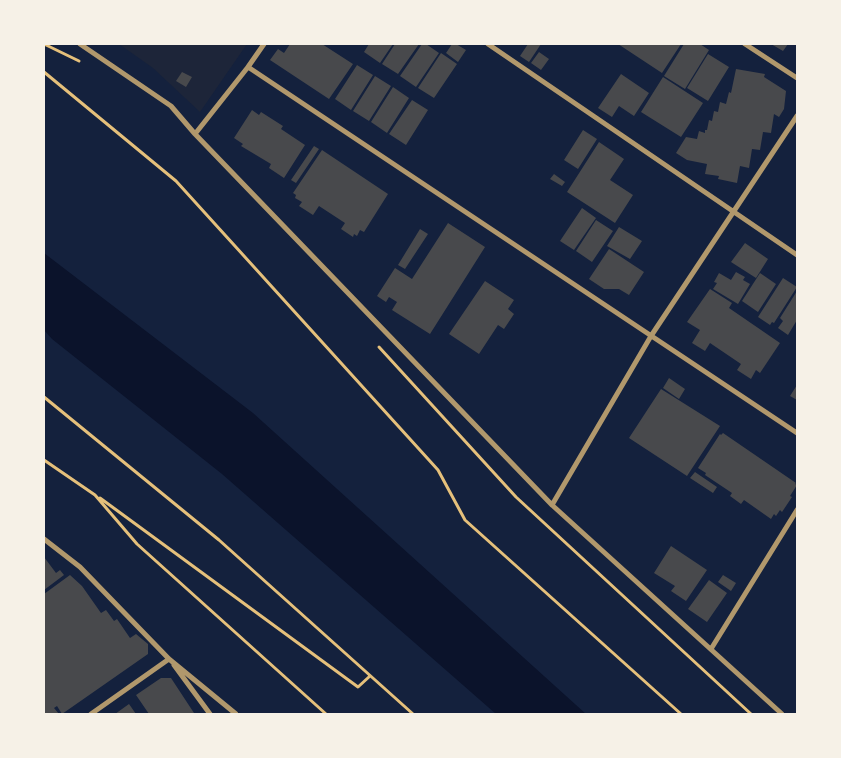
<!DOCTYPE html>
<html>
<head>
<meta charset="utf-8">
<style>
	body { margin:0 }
	#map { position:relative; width:841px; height:758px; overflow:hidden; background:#14213d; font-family:"Work Sans",sans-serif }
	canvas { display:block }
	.frame { position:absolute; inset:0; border:45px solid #f6f1e7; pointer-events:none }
</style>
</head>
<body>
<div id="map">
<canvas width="841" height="758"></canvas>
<div class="frame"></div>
</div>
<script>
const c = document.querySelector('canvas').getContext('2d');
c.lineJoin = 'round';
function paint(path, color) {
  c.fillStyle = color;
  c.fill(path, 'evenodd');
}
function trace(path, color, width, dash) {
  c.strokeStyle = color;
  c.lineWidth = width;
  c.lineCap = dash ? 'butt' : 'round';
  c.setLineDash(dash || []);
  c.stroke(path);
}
const green = new Path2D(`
	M119 44H247L200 112 153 68Z`);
const water = new Path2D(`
	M44 253 253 413 586 714H496L222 474 52 339 44 330Z`);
const building = new Path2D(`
	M290 44H322L353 64 329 99 270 60 278 49 284 53Z
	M369 44H393L380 63 364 52Z
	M395 44H419L398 74 382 64Z
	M422 44H426L439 53 416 87 400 76Z
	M452 44H456L466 50 458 62 446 53Z
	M528 44H541L529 62 520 56Z
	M618 44H681L662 73Z
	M684 44H700L709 50 685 89 664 76Z
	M771 44H788L783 51Z
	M539 52 549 59 541 70 531 63Z
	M441 53 457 64 434 98 418 88Z
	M708 54 729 67 708 101 687 88Z
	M357 65 373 75 351 110 335 99Z
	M736 69 765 74 764 77 786 91 784 109 779 117 774 114 771 133 763 132 760 150 752 149 749 168 740 166 737 183 718 179 719 176 705 174 707 164 687 160 676 153 686 137 697 139 699 131 705 133V130H707L709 120 712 121 714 111 718 112 720 102 726 104 729 92 731 93Z
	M182 72 192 77 186 87 176 81Z
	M621 74 649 93 634 116 619 106 612 117 598 108Z
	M375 76 391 86 369 121 353 111Z
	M663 77 703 103 681 137 641 112Z
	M393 87 409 98 387 133 371 122Z
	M412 100 428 110 406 145 389 134Z
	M252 110 259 115 261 112 283 126 281 129 305 145 284 178 269 168 271 164 241 146 243 144 234 138Z
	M583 130 597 139 578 169 564 160Z
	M599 142 624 159 610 180 633 195 615 223 567 192Z
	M314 146 319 149 296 183 291 180Z
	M322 150 388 194 364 232 360 230 357 236 354 234 353 237 341 229 345 223 319 206 313 215 299 206 302 202 295 198 296 195 293 193Z
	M554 174 565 182 562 186 550 179Z
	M582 208 596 218 574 250 560 241Z
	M596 220 613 231 592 262 576 251Z
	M448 223 485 247 430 334 392 310 397 302 389 297 386 302 377 296 395 268 412 279Z
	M619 227 642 241 630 259 607 246Z
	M420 229 428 234 405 269 398 265Z
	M745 243 768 259 756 278 731 262Z
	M609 249 644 272 629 295 619 289H604L589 279Z
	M736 272 745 277 743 280 750 284 738 304 713 289 717 283 714 282 719 273 731 280Z
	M760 273 776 284 758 312 742 301Z
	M783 278 797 287 774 323 772 322 770 325 758 317Z
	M485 281 514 300 508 309 514 314 504 329 498 325 479 354 449 334Z
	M710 289 732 303 729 308 780 343 760 373 756 370 751 379 737 370 741 364 710 343 705 351 692 343 700 330 687 322Z
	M797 291V320L788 335 778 328 783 321 780 318Z
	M669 378 685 389 679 399 663 388Z
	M797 385V400L790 396Z
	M661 389 720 426 687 476 629 438Z
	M723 433 796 483 795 484 797 485 790 496 792 497 782 512 780 510 776 516 774 514 771 519 744 500 741 504 730 496 732 493 705 475 706 473 698 468 720 434 721 435Z
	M695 472 717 487 713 493 690 478Z
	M671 546 707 570 686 601 671 591 675 586 654 573Z
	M44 557 56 573 60 570 64 575 44 590Z
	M70 575 82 586 101 613 106 610 114 621 117 619 130 638 136 634 148 644V654L62 714 57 706 54 708 59 714H44V594Z
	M723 575 736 583 731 591 718 582Z
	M709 580 727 593 707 622 688 609Z
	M161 678H171L194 713 149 714 136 695Z
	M129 704 136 714H115Z`);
const path = new Path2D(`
	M44 44 79 61
	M44 72 176 181 438 470 465 520 681 714
	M379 347 516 497 751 714
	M44 397 219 540 413 714
	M44 460 95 495 137 544 326 714
	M100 498 358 687 370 676`);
const minor = new Path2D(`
	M80 44 171 106 195 134 552 505 782 714
	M264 44 248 67 797 433
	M488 44 797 255
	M745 44 797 78
	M195 134 248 67
	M552 505 651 336 797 116
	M44 539 80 567 169 659 236 714
	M711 649 797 510
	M174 665 210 714
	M91 714 169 659`);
paint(green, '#1d2539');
paint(water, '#0b132b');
paint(building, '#48494c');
trace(path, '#e5c07b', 3);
trace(minor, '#b1986c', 5);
</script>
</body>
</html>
